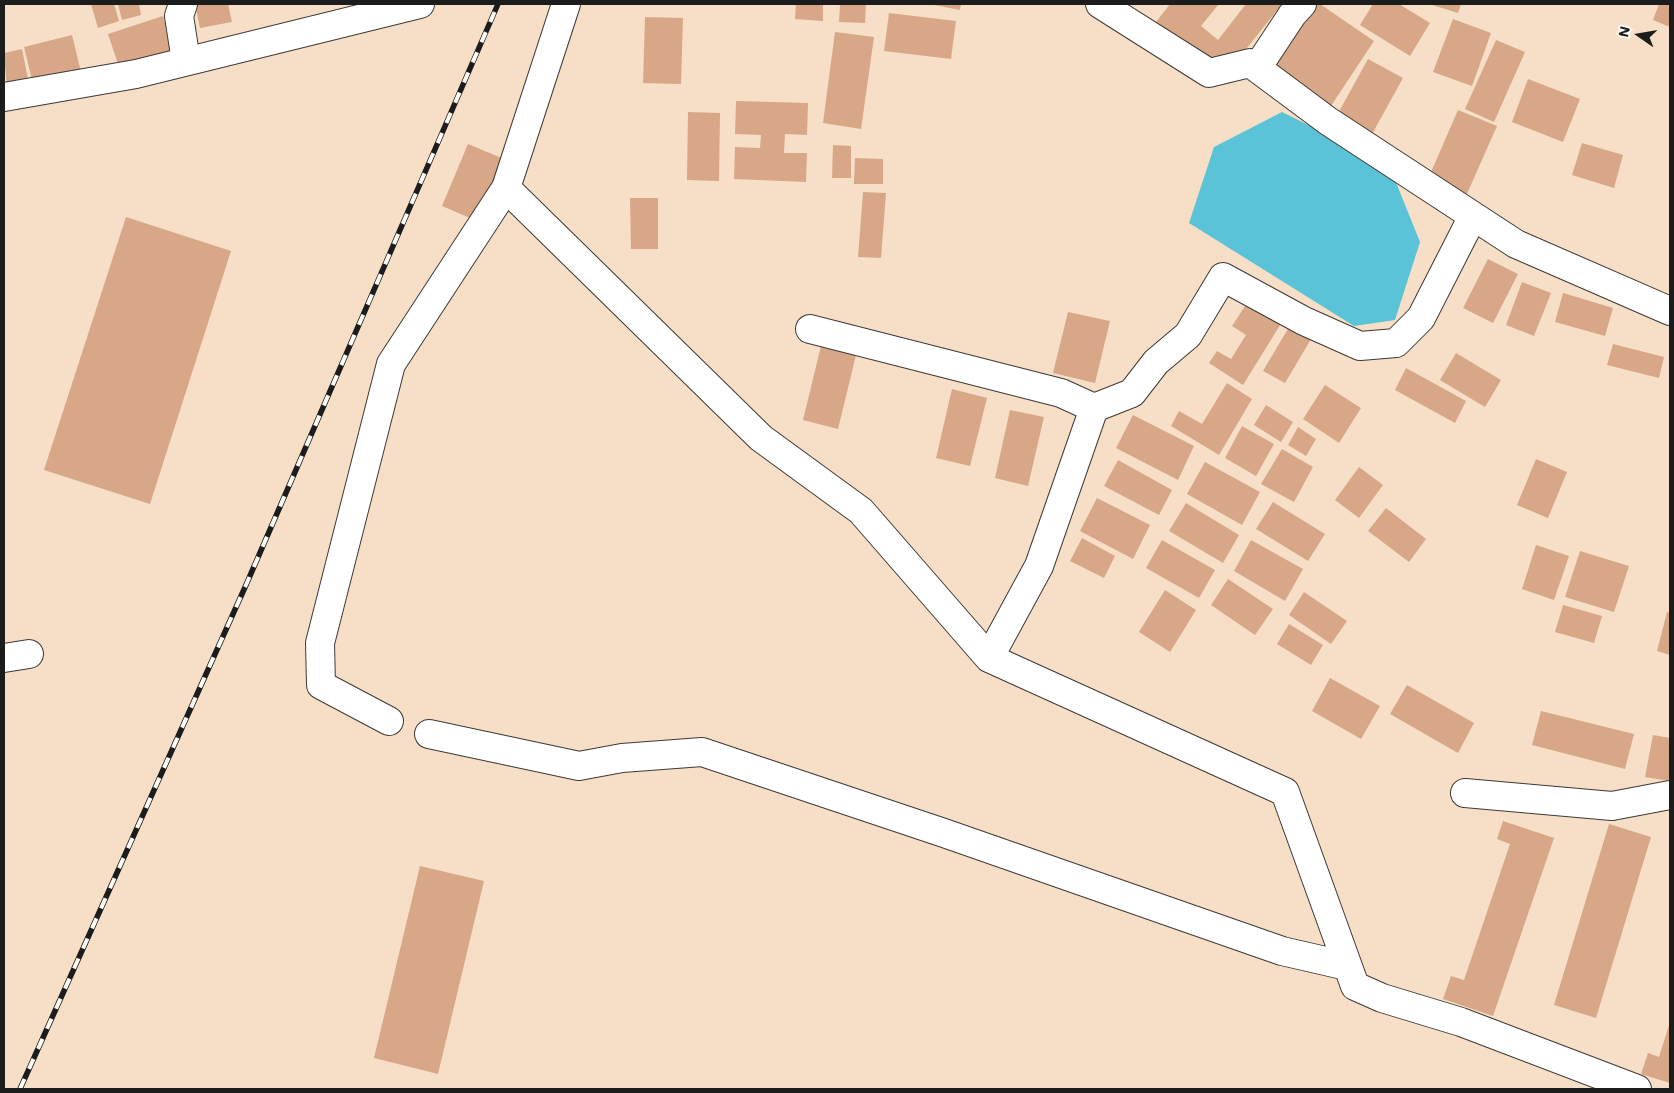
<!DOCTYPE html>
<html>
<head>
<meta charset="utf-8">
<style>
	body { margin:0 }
	#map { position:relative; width:1674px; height:1093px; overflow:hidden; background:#f6dfc6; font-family:Mali,sans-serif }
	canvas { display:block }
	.frame { position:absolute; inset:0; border:5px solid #1c1c1c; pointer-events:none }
	.north { position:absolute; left:1614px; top:10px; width:50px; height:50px; -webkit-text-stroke:4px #fdfcf7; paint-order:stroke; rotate:283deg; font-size:14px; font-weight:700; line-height:20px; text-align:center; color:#1c1c1c }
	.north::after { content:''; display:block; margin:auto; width:18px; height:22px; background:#1c1c1c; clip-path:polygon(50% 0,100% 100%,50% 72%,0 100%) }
</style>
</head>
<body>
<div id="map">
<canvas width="1674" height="1093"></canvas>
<div class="frame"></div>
<div class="north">N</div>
</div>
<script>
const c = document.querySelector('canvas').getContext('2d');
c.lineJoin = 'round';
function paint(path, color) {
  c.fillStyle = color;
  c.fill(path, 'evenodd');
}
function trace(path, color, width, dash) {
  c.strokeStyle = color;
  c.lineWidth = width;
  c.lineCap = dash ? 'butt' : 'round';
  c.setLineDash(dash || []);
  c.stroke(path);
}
const water = new Path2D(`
	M1282 112 1389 165 1420 242 1395 320 1354 326 1189 223 1214 147Z`);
const building = new Path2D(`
	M91 4H114L119 21 98 28Z
	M118 4H139L141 15 122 20Z
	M195 4H228L232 22 200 28Z
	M796 4H823V21L795 19Z
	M840 4H866L865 23 839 22Z
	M929 4H961L960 10Z
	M1170 4H1219L1201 26 1218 40 1246 4H1282L1239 58 1190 56 1153 26Z
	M1311 4H1320L1374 41 1327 112 1266 71Z
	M1373 4H1399L1430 23 1410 56 1360 25Z
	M1429 4H1461L1458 13Z
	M1659 4H1670V27L1653 20Z
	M889 13 956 21 951 59 884 51Z
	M163 16 175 51 120 70 108 34Z
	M645 17 683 18 681 84 643 83Z
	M1453 19 1491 33 1472 86 1433 72Z
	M835 32 874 37 861 129 823 123Z
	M72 35 82 76 34 88 24 47Z
	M1496 40 1525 52 1494 122 1465 109Z
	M22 49 29 84 7 88 4 53Z
	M1368 59 1403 78 1371 136 1336 117Z
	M1528 79 1580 99 1563 142 1512 122Z
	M736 101 808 103 807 135 785 134 784 153H807L806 182 734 179 735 147 760 148 761 135 735 134Z
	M1458 110 1497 126 1466 196 1428 179Z
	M688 112 720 113 719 181 687 180Z
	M1582 143 1623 155 1614 188 1572 175Z
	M468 144 504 159 477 221 442 206Z
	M833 145 851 146V178H832Z
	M855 158 883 159V184H854Z
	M863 192 886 193 881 258 858 257Z
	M630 198H658V249H631Z
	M126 217 231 251 150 504 44 470Z
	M1488 259 1518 274 1493 323 1463 308Z
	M1522 282 1551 293 1534 336 1506 325Z
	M1563 293 1613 308 1605 336 1555 322Z
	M1249 300 1282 322 1243 385 1209 363 1217 351 1231 359 1246 335 1232 326Z
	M1068 312 1110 321 1095 383 1053 373Z
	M1292 322 1314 334 1285 383 1263 371Z
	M1613 344 1664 357 1659 378 1607 365Z
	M821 346 856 355 838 429 803 420Z
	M1456 353 1501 380 1485 407 1440 380Z
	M1406 368 1466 401 1455 423 1395 390Z
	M1227 383 1252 399 1219 455 1171 426 1179 411 1202 424Z
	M1325 385 1361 408 1339 443 1303 419Z
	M952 389 987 398 970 466 936 458Z
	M1266 405 1293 422 1281 442 1254 425Z
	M1010 410 1044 417 1028 486 995 478Z
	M1133 415 1194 446 1178 480 1116 448Z
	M1242 426 1274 444 1256 476 1225 458Z
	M1298 427 1316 439 1306 456 1288 445Z
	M1282 449 1313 467 1294 502 1261 484Z
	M1536 459 1567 472 1548 518 1517 505Z
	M1118 460 1172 490 1159 515 1104 486Z
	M1205 462 1260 492 1242 525 1187 494Z
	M1359 467 1383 485 1359 518 1335 500Z
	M1097 498 1150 525 1133 559 1080 531Z
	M1273 502 1325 534 1308 561 1256 529Z
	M1186 503 1239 535 1223 563 1169 531Z
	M1386 508 1426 539 1409 562 1368 531Z
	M1082 538 1115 556 1104 578 1070 561Z
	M1162 540 1215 570 1199 598 1146 568Z
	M1251 540 1303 569 1285 601 1234 571Z
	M1536 545 1569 556 1554 600 1522 589Z
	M1580 551 1629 566 1614 612 1565 597Z
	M1228 579 1273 609 1255 635 1211 605Z
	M1165 590 1196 610 1170 652 1139 632Z
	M1304 592 1347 621 1331 644 1289 615Z
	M1563 605 1602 616 1594 643 1555 632Z
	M1667 612 1670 613V655L1657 651Z
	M1289 624 1323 645 1311 665 1277 644Z
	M1330 678 1380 706 1361 739 1312 711Z
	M1407 685 1474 723 1458 753 1390 714Z
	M1541 711 1634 734 1625 769 1532 745Z
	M1653 735 1670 738V781L1645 777Z
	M1503 821 1554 838 1493 1016 1443 999 1451 976 1464 980 1510 844 1497 839Z
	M1609 824 1651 837 1596 1018 1554 1005Z
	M420 866 484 881 438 1074 374 1058Z
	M1670 1022V1083L1641 1074 1648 1053 1659 1057Z`);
const minor = new Path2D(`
	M183 4 179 16 186 61
	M566 4 506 188 761 438 861 511 989 658 1285 792 1355 986 1382 998 1461 1022 1637 1089
	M1100 4 1209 73 1250 63 1328 121 1516 244 1670 311
	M1257 68 1292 15 1302 4
	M4 97 136 74 420 4
	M810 329 1061 393 1094 408 1132 393 1156 362 1188 335 1223 277 1304 321 1360 346 1396 343 1421 318 1473 216
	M4 658 29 654
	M989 658 1039 566 1094 408
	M389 721 321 685 320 643 391 364 506 188
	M429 734 579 766 622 758 702 752 944 833 1282 951 1347 966
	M1465 793 1612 806 1670 795`);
const rail = new Path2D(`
	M20 1089 246 585 498 4`);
paint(water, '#5ac3d7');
paint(building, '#d7a787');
trace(minor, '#3d3936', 30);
trace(minor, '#fff', 28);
trace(rail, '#1c1c1c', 5.5);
trace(rail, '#fdfcf7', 4, [11]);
</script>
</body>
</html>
